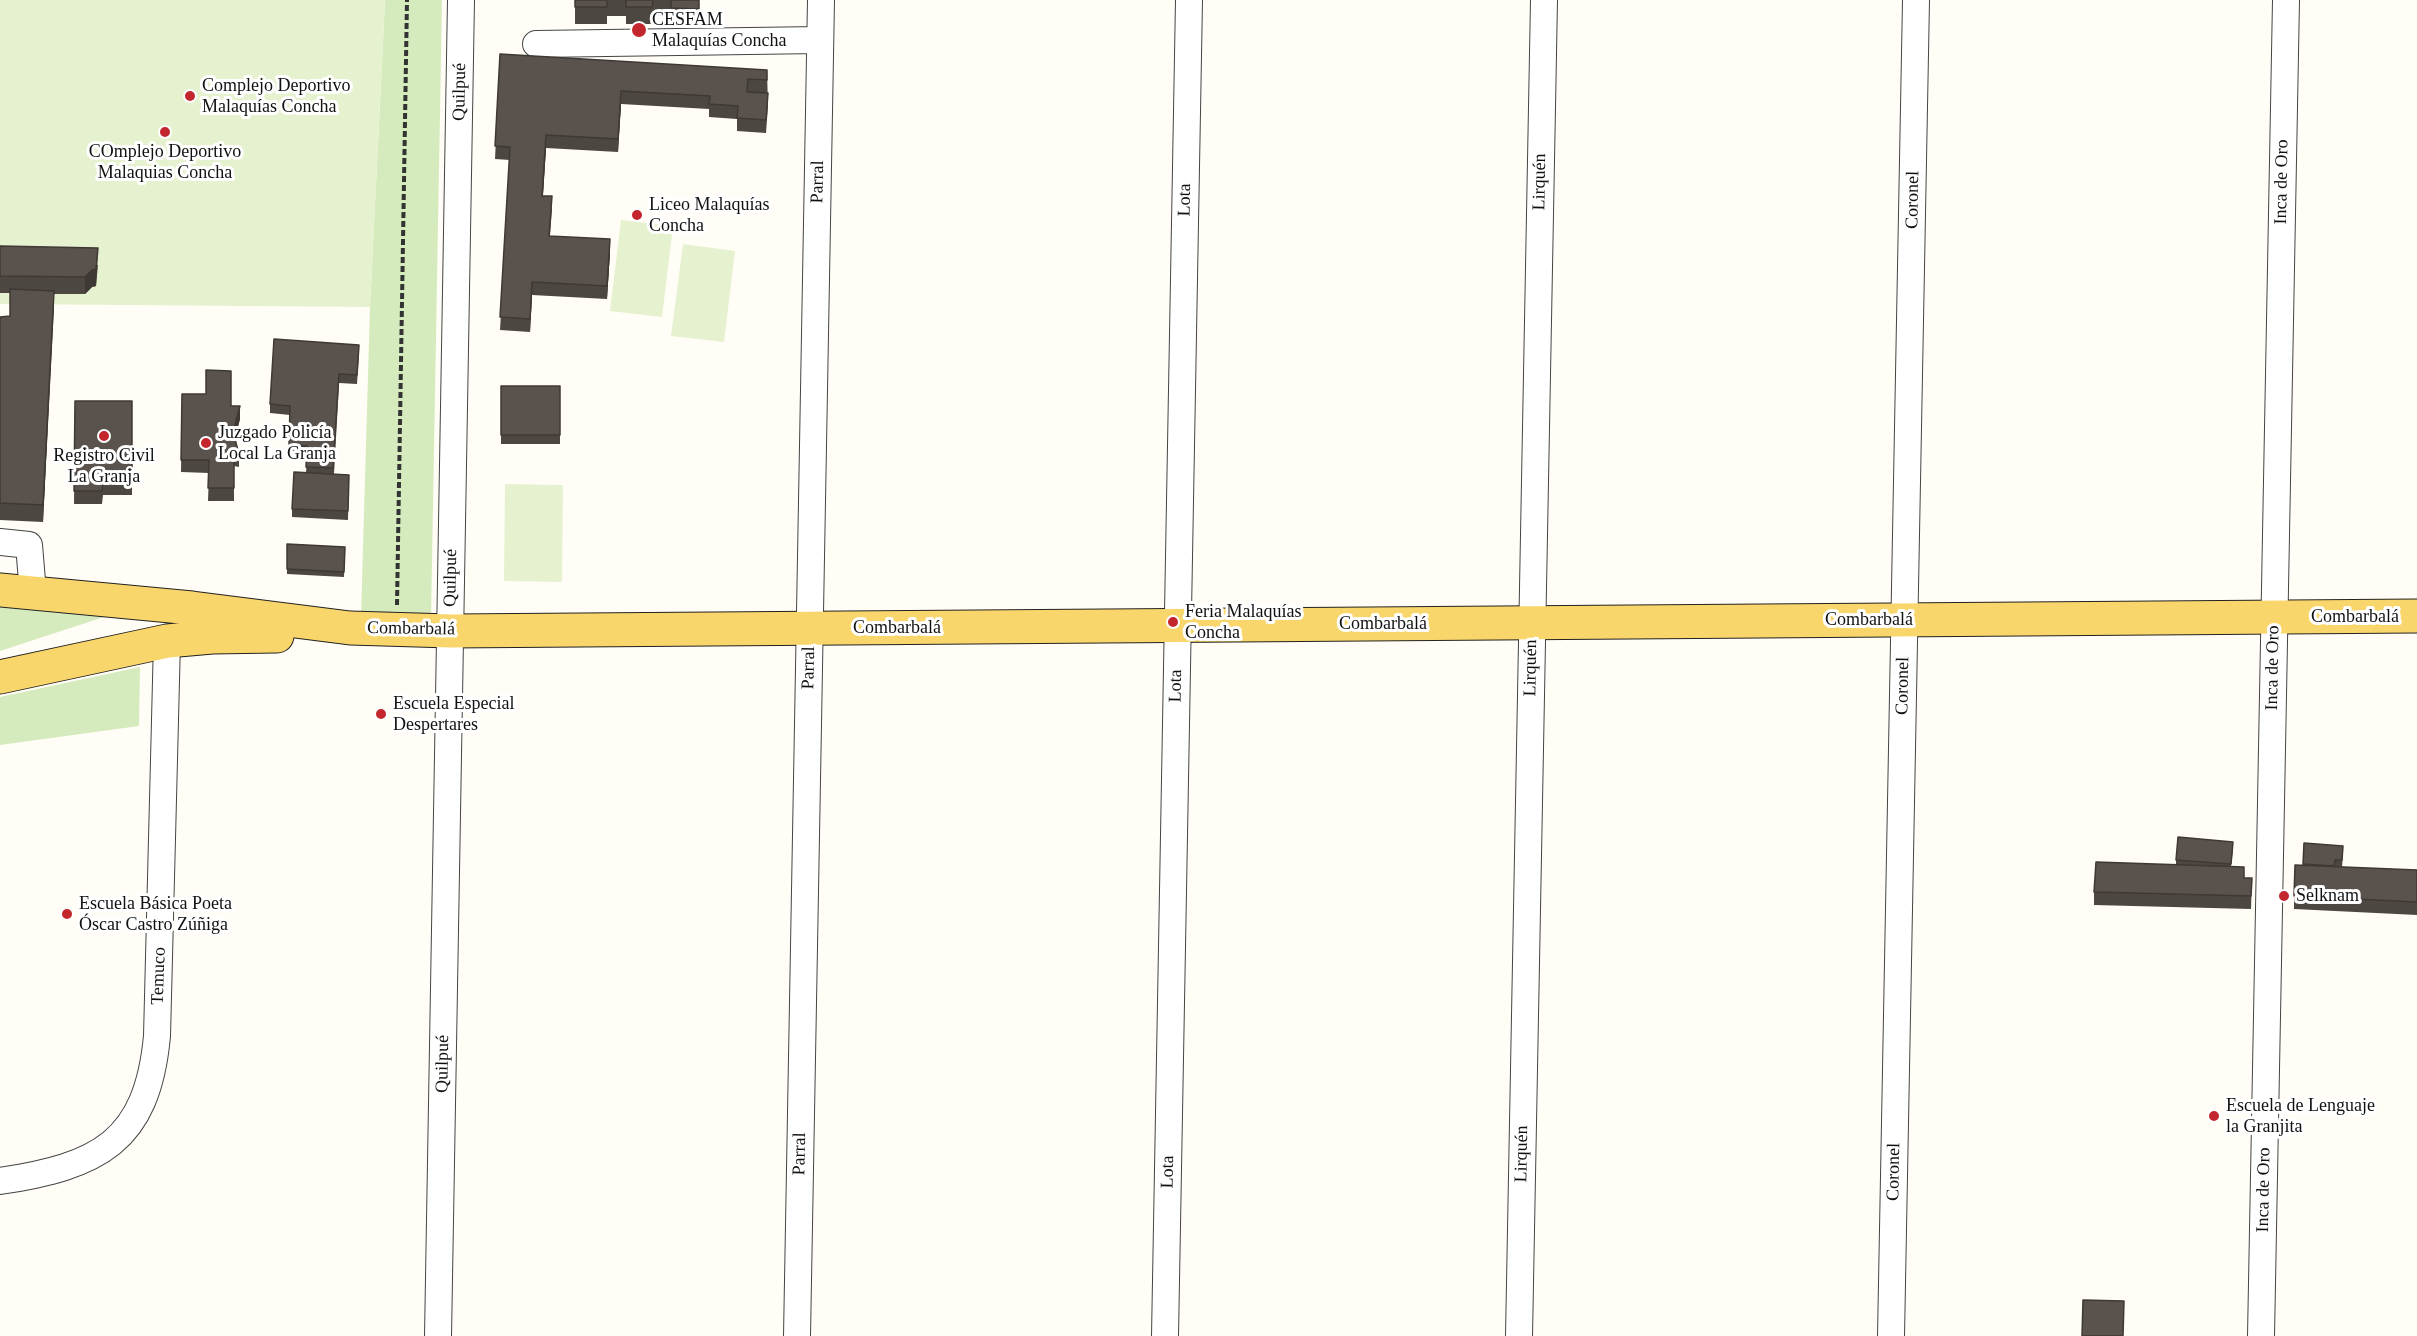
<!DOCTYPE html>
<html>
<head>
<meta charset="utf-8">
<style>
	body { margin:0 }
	canvas { display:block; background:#fffdf5 }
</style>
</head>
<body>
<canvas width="2417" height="1336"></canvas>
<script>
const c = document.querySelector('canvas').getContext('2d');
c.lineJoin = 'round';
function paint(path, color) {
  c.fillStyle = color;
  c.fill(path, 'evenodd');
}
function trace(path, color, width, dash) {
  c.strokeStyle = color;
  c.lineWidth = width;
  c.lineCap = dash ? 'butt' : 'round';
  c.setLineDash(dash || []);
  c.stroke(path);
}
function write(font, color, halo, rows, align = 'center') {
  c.font = font + ' "Times New Roman",serif';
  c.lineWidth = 6;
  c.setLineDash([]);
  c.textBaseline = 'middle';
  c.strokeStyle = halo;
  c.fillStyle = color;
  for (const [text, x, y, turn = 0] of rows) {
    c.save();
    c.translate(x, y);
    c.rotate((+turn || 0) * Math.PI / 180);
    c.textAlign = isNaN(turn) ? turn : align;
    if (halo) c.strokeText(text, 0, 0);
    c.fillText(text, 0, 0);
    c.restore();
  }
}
const green = new Path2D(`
	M385 0H442L431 618 361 616 370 307Z
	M0 607 104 617 0 651Z
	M140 667 139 726 0 745V697Z`);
const pitch = new Path2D(`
	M0 0H385L370 307 0 304Z
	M621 220 673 226 662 317 610 311Z
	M683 244 735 251 724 342 671 336Z
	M505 484 563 485 562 582 504 581Z`);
const path = new Path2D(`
	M397 605 407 0`);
const minor = new Path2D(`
	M536 44 820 40
	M0 542 29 545 33 593
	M0 1181C98 1166 147 1143 157 1036L167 641
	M438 1336 461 0
	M797 1336 821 0
	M1165 1336 1189 0
	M1519 1336 1544 0
	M1891 1336 1916 0
	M2261 1336 2286 0`);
const major = new Path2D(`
	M0 590 192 608 350 628 450 631 2417 616
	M0 677 167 641 212 637 277 636`);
const wall = new Path2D(`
	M575 0H699V26L671 25V16H653L652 24H626V16H607V24H575Z
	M500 54 767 70 768 106 766 133 737 131V119L709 117V109L621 104 618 152 546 148 543 196 552 209 550 236 610 252 607 299 532 295 530 332 500 330 510 160 495 159Z
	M0 246 98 265 96 286 92 287 85 294H54L43 522 0 520V317L10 316V293H0Z
	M359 353 357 384 339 383 334 474 349 475 348 520 292 517V509L306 473 307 454 289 453 290 415 270 413V404Z
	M501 386H560V444H501Z
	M182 394 231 406 240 419 235 438 239 454V467L234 466V501H208L209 473 181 472Z
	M75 401H132V495H103L102 504H74Z
	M287 544 345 547 344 577 287 574Z
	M2304 843 2343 855 2342 867 2417 870V915L2294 909V896L2303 865Z
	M2233 850 2231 866 2244 878H2252L2251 909 2094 905V892L2176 865V860Z`);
const shadedWall = new Path2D(`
	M621 91V104L618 152V139Z
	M546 135V148L542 209V196Z
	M610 239V252L607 299V286Z
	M98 248 96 286 92 287 85 294V277Z
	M532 282V295L530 332V319Z
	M54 291V308L43 522V505Z
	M240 406V419L233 445V432Z`);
const building = new Path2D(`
	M575 0H607V7H575Z
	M626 0H653L652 7H626Z
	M671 0H699V9L671 8Z
	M500 54 767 70V80L748 79 747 92 768 93 766 120 737 118 738 106 709 104 710 96 621 91 618 139 546 135 542 196H552L549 236 610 239 607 286 532 282 530 319 500 317 510 147 495 146Z
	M0 246 98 248 96 269 92 270 85 277 0 276Z
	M10 289 54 291 43 505 0 503V317L10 316Z
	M274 339 359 345 357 375 339 374 333 468 306 467 307 446 289 445 290 406 270 404Z
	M206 370 231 371V406H240L233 432 239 454H234V488H208L209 460H181L182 394H206Z
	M501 386H560V435H501Z
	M75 401H132V482H103L102 491H74Z
	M294 472 349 475 348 511 292 509Z
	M287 544 345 547 344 572 287 569Z
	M2178 837 2233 842 2231 864 2176 860Z
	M2304 843 2343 846 2342 860H2335L2334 866 2303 864Z
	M2096 862 2244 867V878H2252L2251 896 2094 892Z
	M2295 865 2417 870V902L2294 896Z
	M2083 1300 2124 1301 2123 1336H2082Z`);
const markers = [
	[639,30,8,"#c4262e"],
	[190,96,6,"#c4262e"],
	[165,132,6,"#c4262e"],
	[637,215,6,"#c4262e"],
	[104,436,6,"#c4262e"],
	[206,443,6,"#c4262e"],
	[1173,622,6,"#c4262e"],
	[381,714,6,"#c4262e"],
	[2284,896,6,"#c4262e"],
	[67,914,6,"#c4262e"],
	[2214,1116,6,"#c4262e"]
];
const poiNames = [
	["CESFAM",652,20],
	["Malaquías Concha",652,41],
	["Complejo Deportivo",202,86],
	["Malaquías Concha",202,107],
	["COmplejo Deportivo",165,152,"center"],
	["Malaquias Concha",165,173,"center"],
	["Liceo Malaquías",649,205],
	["Concha",649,226],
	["Juzgado Policía",218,433],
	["Local La Granja",218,454],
	["Registro Civil",104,456,"center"],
	["La Granja",104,477,"center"],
	["Feria Malaquías",1185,612],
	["Concha",1185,633],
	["Escuela Especial",393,704],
	["Despertares",393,725],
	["Selknam",2296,896],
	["Escuela Básica Poeta",79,904],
	["Óscar Castro Zúñiga",79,925],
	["Escuela de Lenguaje",2226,1106],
	["la Granjita",2226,1127]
];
const streetNames = [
	["Quilpué",460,92,-89],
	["Parral",818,182,-89],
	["Lirquén",1540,182,-89],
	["Inca de Oro",2282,182,-89],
	["Lota",1185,200,-89],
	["Coronel",1913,200,-89],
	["Quilpué",451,578,-89],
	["Combarbalá",2355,617],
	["Combarbalá",1869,620],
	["Combarbalá",1383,624],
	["Combarbalá",897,628],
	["Combarbalá",411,629,1],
	["Parral",809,668,-89],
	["Lirquén",1531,668,-89],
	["Inca de Oro",2273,668,-89],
	["Lota",1176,686,-89],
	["Coronel",1903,686,-89],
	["Temuco",159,976,-88],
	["Quilpué",443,1064,-89],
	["Parral",800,1154,-89],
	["Lirquén",1522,1154,-89],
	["Lota",1168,1172,-89],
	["Coronel",1894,1172,-89],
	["Inca de Oro",2264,1190,-89]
];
paint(green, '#d5ebbd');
paint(pitch, '#e6f2cf');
trace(minor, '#444', 28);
trace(major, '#222', 35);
trace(path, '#333', 4, [6, 3]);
trace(minor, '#fff', 26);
trace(major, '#f9d66b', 33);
paint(wall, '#4d4742');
paint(shadedWall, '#3f3936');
paint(building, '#5a524d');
trace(building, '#3f3936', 1.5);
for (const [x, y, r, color] of markers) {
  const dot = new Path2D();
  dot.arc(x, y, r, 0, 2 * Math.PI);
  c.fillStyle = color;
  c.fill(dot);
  trace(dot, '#fff', 2);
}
write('18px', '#111', '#fff', poiNames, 'left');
write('18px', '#111', '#fff', streetNames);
</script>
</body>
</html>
